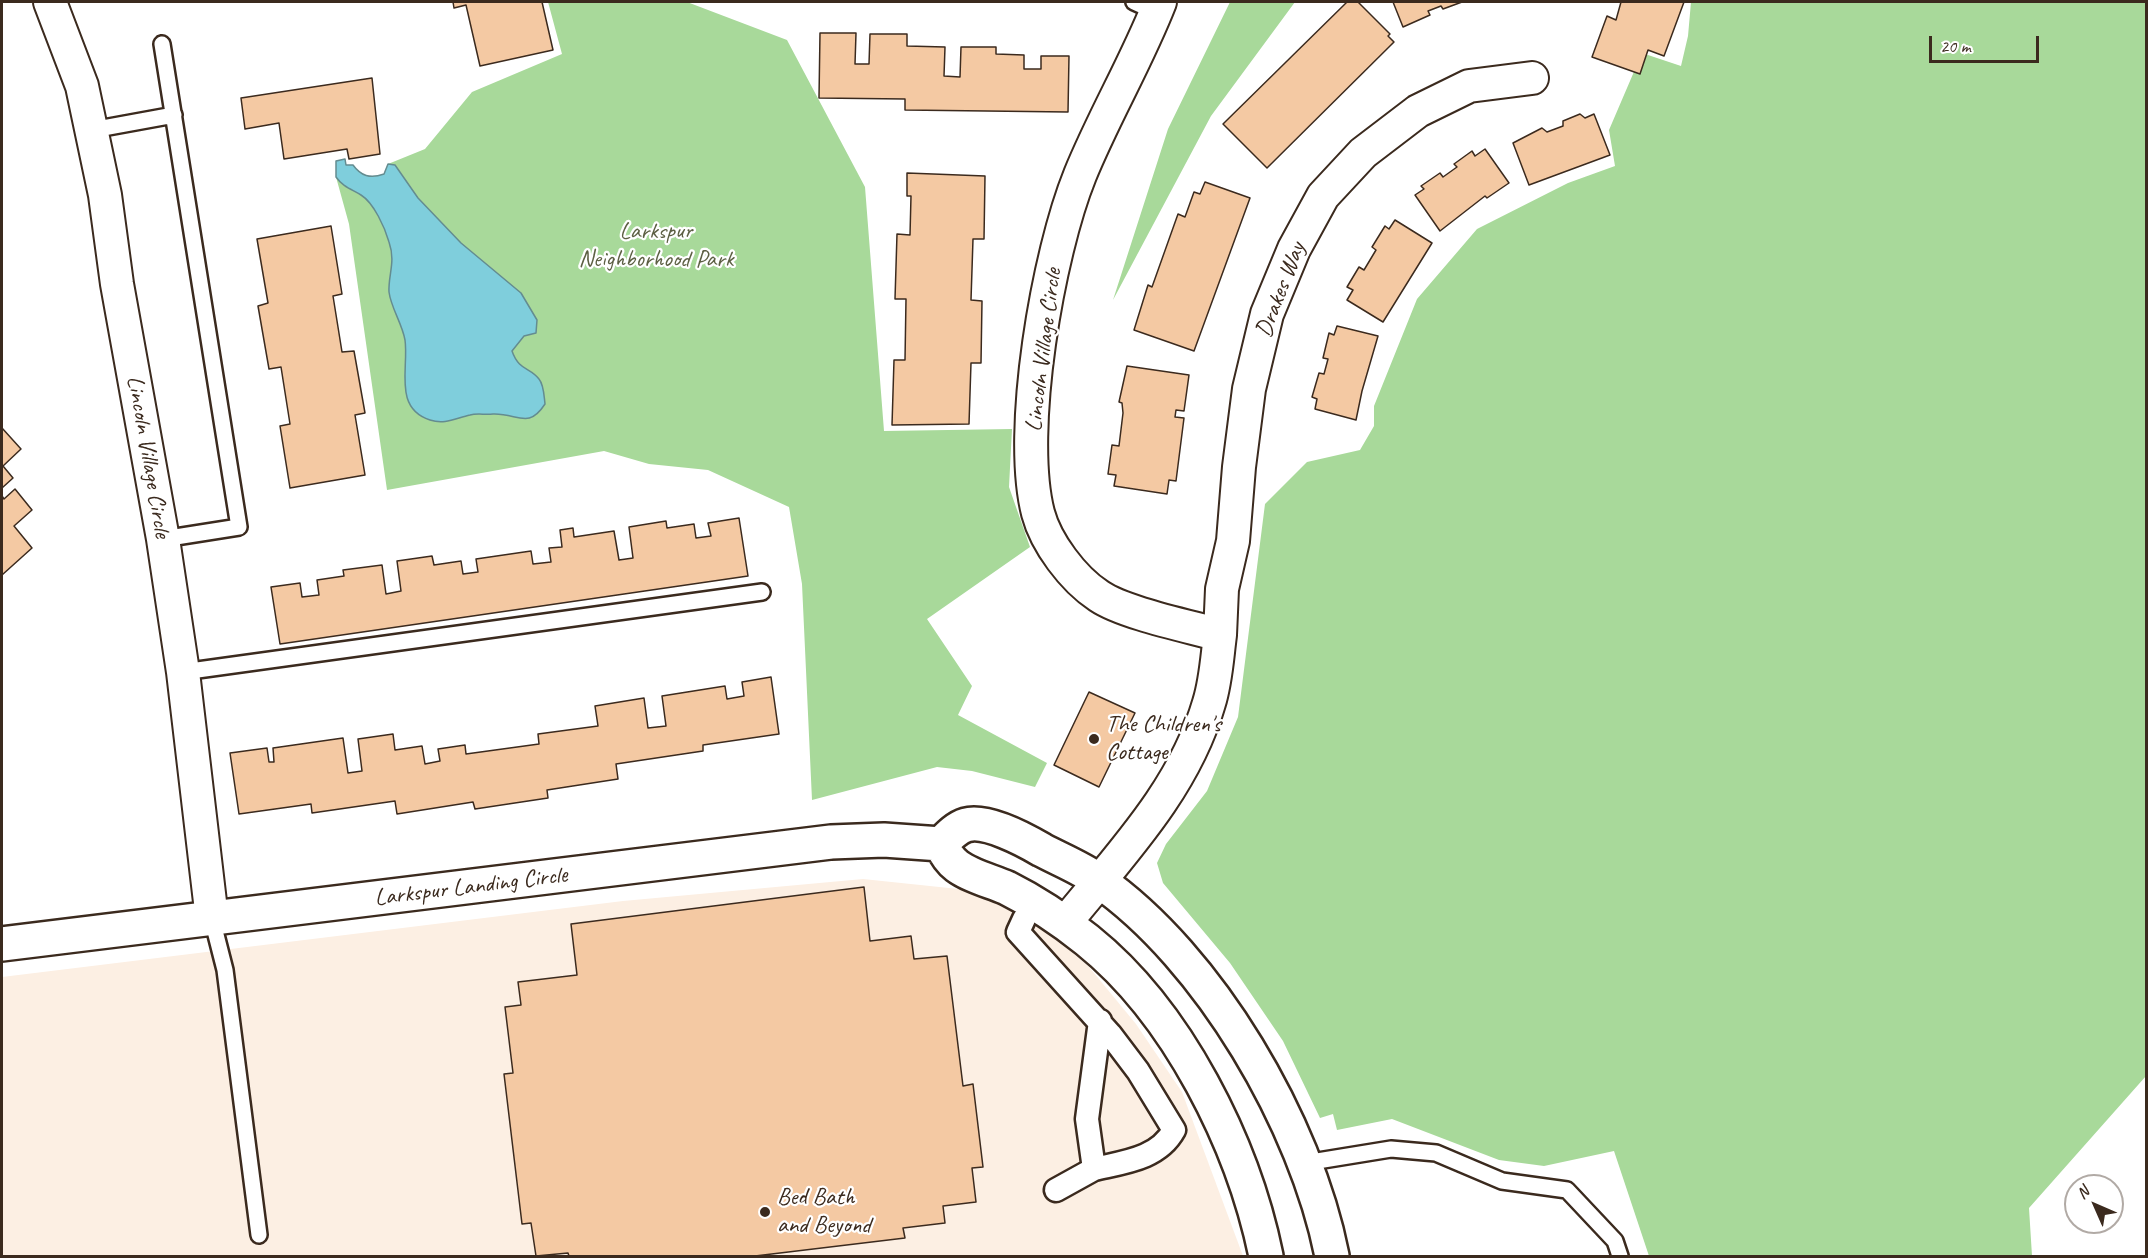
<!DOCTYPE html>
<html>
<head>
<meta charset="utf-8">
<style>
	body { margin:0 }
	#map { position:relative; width:2148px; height:1258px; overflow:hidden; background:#fff; font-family:Caveat,sans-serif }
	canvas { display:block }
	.frame { position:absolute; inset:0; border:3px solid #3b2a1e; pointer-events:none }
	.north { position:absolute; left:2064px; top:1174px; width:60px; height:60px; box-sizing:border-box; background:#fff; border:2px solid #b1aaa5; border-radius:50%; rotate:315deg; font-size:16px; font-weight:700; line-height:24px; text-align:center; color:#3b2a1e }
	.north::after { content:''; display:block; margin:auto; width:21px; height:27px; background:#3b2a1e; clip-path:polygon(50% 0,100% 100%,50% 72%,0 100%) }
	.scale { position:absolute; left:1929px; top:36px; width:110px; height:27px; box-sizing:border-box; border:3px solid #3b2a1e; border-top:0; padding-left:8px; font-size:18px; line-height:21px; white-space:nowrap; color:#3b2a1e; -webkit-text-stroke:4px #fff; paint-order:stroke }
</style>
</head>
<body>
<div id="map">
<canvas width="2148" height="1258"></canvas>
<div class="frame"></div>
<div class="north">N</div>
<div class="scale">20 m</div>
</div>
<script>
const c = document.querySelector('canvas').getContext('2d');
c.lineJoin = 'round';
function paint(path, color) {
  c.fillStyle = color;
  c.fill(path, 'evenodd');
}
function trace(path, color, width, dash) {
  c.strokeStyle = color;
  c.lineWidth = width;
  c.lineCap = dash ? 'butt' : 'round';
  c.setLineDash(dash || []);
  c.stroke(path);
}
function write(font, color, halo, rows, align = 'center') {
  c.font = font + ' Caveat,sans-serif';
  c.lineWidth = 4.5;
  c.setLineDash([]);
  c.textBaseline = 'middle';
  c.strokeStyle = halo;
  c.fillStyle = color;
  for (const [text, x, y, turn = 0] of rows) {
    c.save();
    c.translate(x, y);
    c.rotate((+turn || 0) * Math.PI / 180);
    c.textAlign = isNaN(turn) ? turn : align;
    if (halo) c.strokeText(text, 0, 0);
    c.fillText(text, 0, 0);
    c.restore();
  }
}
const built = new Path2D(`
	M863 879 968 890 1036 921 1089 967 1136 1024 1182 1092 1243 1256H2V977L623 901Z`);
const green = new Path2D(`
	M548 2H687L787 40 865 187 884 431 1012 429 1009 487 1030 547 927 619 972 686 958 715 1047 763 1035 787 972 771 937 767 812 800 802 584 789 507 708 470 649 464 604 451 387 490 349 224 336 177V161L345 159 346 165H353C361 176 370 179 384 174L388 164 425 149 472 92 562 54Z
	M1230 2H1295L1211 116 1113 300 1168 129Z
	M1691 2H2146V1076L2029 1208 2032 1256H1649L1614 1151 1544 1166 1499 1160 1392 1119 1337 1130 1333 1114 1320 1118 1283 1041 1230 963 1163 883 1157 863 1166 844 1207 791 1238 717 1265 504 1307 462 1360 450 1374 426V406L1417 299 1477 229 1568 183 1615 166 1609 130 1642 53 1681 66 1688 36Z`);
const water = new Path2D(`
	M345 159 346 165H353C361 176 370 179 384 174L388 164 395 165 418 198 461 243 521 293 537 320 536 333 524 336 512 351C519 371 530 367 539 379 544 385 544 396 545 404 528 430 518 413 493 414 485 415 477 413 470 415 456 418 445 425 430 420 393 408 409 368 405 340 402 323 391 308 389 292 388 275 396 262 389 242 385 228 374 203 361 195 351 189 343 187 336 177V161Z`);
const building = new Path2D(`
	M453 2H542L553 50 480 66 466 5 454 8Z
	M1347 2H1358L1390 34 1388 36 1394 42 1267 168 1223 124Z
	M1393 2H1462L1443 9 1441 6 1428 11 1430 15 1403 27Z
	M1621 2H1684L1664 56 1648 50 1640 74 1592 57 1607 16 1616 20Z
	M820 33H856L855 64H869L870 34H907V46L945 47 944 76 960 77 961 47H996V54L1024 55V69H1041V56H1069L1068 112 905 110V99L819 98Z
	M372 78 380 154 349 159 347 149 284 159 279 123 245 129 241 98Z
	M1580 114 1585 118 1594 114 1610 155 1529 185 1513 143 1542 128 1547 132 1563 126V121Z
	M1485 149 1509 183 1487 198 1485 196 1440 231 1415 195 1424 189 1421 186 1440 173 1443 177 1457 167 1454 164 1472 151 1475 156Z
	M907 173 985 176 984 239H973L971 300 982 301 981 363H971L969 424 892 425 894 360H905L906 299H895L897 234 910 235 911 196H907Z
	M1205 182 1250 198 1194 351 1134 330 1148 285 1152 287 1178 214 1185 217 1194 192 1200 194Z
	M1395 220 1432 243 1383 322 1347 300 1353 290 1347 287 1359 267 1364 270 1376 250 1372 247 1385 226 1389 229Z
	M331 226 342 294 333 296 342 352 354 351 365 413 355 415 365 475 290 488 280 426 290 424 281 367 269 369 258 306 268 303 257 239Z
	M1337 326 1378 336 1362 391 1356 420 1315 409 1317 399 1312 397 1319 373 1324 374 1328 359 1323 358 1329 333 1334 335Z
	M1127 366 1189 375 1184 411 1176 410 1175 417 1184 418 1176 481 1169 480 1167 494 1114 486 1116 475 1108 474 1112 445 1119 446 1123 413 1122 403 1119 402Z
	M2 428 21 449 3 466 13 478 2 488Z
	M15 489 32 510 14 526 32 548 2 575V496L4 499Z
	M739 518 748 576 280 644 271 587 300 583 302 597 319 595 317 580 344 576 343 570 382 565 386 594 401 591 397 561 432 556 434 565 461 561 463 574 478 572 476 559 531 551 533 564 551 562 549 548 562 547 560 530 573 528 574 537 614 531 619 560 633 558 629 527 666 521 667 528 694 524 696 538 711 536 708 523Z
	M771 677 779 734 703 745V751L616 764 618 779 547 790 548 798 475 809 473 802 397 814 395 801 312 813 311 804 239 814 230 753 267 748 269 762H274L273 748 343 738 348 773 362 771 358 739 393 734 395 750 422 746 425 764 440 761 438 749 465 745 466 754 539 744 538 734 598 726 595 706 644 698 648 728 666 726 662 696 725 686 727 699 744 696 742 682Z
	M1089 692 1135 713 1099 787 1054 765Z
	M864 887 870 941 911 936 914 959 947 956 963 1086 973 1084 983 1167 972 1168 976 1202 943 1206 945 1223 903 1228 905 1238 755 1256H569L568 1253 536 1256 531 1223 522 1224 504 1074 513 1073 505 1007 521 1005 518 982 577 975 571 924Z`);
const service = new Path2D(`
	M1134 2 1156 12
	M162 44 239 527 163 539
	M92 130 174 115
	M183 672 762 592
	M212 919 225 970 259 1235
	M1305 1163 1391 1149 1436 1153 1502 1181 1567 1190 1615 1241 1620 1256`);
const pedestrian = new Path2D(`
	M1024 919 1018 932 1110 1034 1138 1071 1174 1130C1158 1159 1124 1162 1094 1169
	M1056 1190 1094 1169 1087 1119 1100 1021`);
const minor = new Path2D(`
	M50 2 82 86 105 195 117 284 163 539 183 672 212 919
	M1220 635 1222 589 1233 541 1239 467 1249 389 1267 314 1294 249 1323 196 1363 153 1418 111 1469 86 1532 78
	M1065 923C1121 854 1184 789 1209 703 1216 681 1217 658 1220 635 1188 626 1124 613 1099 596 1073 579 1046 543 1038 513 1017 431 1048 254 1080 175 1104 116 1137 61 1160 2`);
const secondary = new Path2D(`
	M941 844C948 837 956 828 966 825 986 819 1025 840 1042 850 1061 860 1081 868 1098 880 1210 958 1306 1124 1332 1256
	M941 844C945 853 949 860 957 866 970 876 991 881 1007 888 1035 902 1062 920 1087 940 1178 1013 1243 1144 1266 1256
	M2 944 831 842 884 840 941 844`);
const markers = [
	[1094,739,6,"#3b2a1e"],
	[765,1212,6,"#3b2a1e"]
];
const parkNames = [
	["Larkspur",656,232],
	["Neighborhood Park",656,260]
];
const streetNames = [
	["Drakes Way",1281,290,-69],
	["Lincoln Village Circle",1044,350,-83],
	["Lincoln Village Circle",148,457,80],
	["Larkspur Landing Circle",471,887,-7]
];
const poiNames = [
	["The Children's",1106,725],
	["Cottage",1106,753],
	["Bed Bath",777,1198],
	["and Beyond",777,1226]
];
paint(built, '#fcefe3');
paint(green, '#a8d99a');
paint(water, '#7fcedc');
trace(water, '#648c90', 1.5);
paint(building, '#f4c9a3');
trace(building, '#3b2a1e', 1.5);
trace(service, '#3b2a1e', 20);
trace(pedestrian, '#3b2a1e', 27);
trace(minor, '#3b2a1e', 36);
trace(secondary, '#3b2a1e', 38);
trace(service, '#fff', 15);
trace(pedestrian, '#fff', 22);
trace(minor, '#fff', 32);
trace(secondary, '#fff', 33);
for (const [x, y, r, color] of markers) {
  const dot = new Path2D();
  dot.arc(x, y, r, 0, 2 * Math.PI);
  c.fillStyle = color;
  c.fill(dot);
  trace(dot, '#fff', 2);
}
write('24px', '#5c5f43', '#fff', parkNames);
write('24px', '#3b2a1e', '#fff', streetNames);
write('24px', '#3b2a1e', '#fff', poiNames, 'left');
</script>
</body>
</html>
